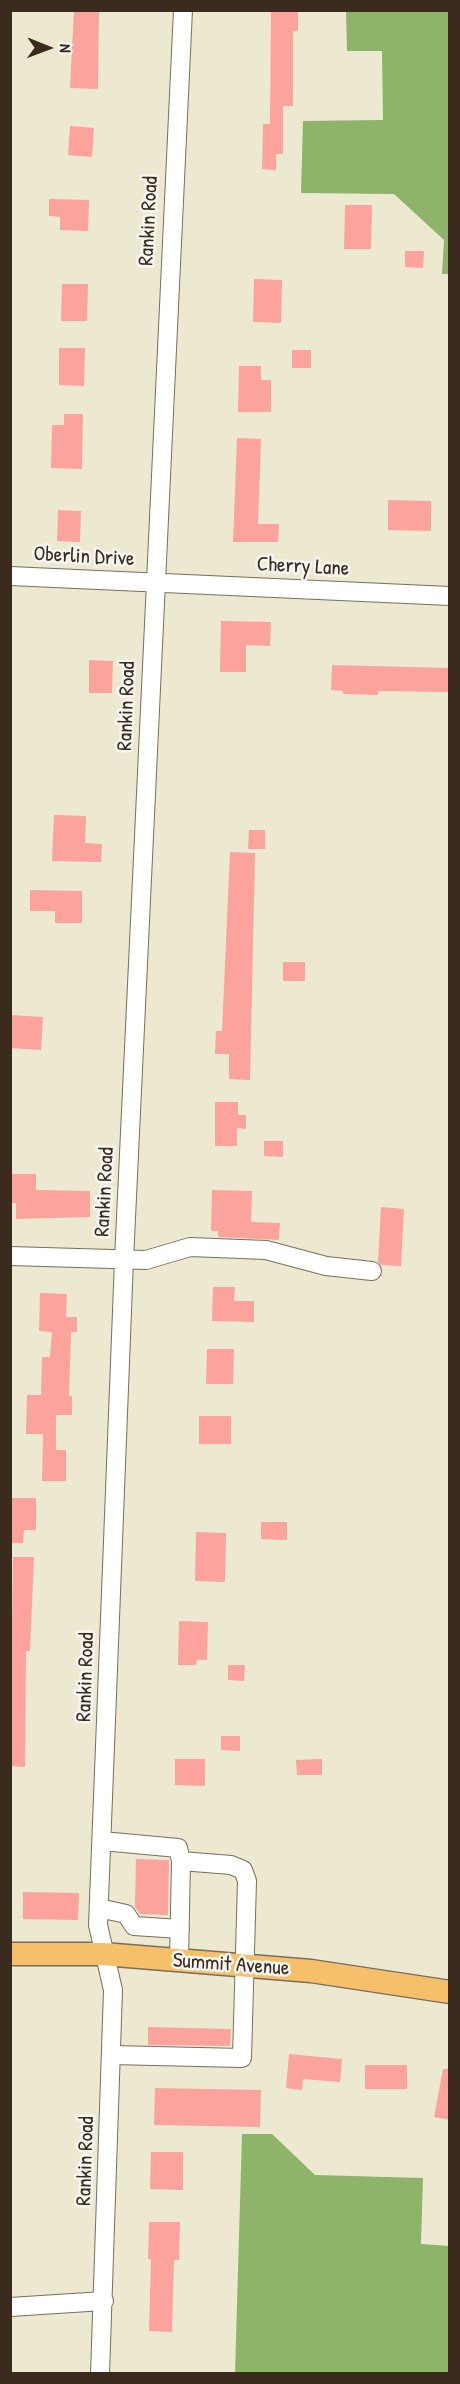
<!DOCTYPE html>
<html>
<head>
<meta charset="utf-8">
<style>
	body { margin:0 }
	#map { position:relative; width:460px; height:2384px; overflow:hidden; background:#ede9d1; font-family:"Patrick Hand",sans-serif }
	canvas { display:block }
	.frame { position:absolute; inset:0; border:12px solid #3b2a1e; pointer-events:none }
	.north { position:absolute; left:18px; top:18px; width:60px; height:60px; -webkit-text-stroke:4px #f6f6f2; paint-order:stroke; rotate:91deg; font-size:16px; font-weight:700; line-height:24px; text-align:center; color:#3b2a1e }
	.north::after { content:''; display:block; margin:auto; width:21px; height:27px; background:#3b2a1e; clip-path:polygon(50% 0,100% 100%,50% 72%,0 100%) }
</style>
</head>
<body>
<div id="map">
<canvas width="460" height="2384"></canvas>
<div class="frame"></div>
<div class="north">N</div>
</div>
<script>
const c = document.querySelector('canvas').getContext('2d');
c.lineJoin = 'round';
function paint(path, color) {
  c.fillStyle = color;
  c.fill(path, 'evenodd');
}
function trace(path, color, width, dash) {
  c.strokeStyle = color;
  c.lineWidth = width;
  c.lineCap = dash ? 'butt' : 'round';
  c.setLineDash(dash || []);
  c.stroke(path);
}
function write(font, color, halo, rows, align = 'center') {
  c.font = font + ' "Patrick Hand",sans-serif';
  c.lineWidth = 5;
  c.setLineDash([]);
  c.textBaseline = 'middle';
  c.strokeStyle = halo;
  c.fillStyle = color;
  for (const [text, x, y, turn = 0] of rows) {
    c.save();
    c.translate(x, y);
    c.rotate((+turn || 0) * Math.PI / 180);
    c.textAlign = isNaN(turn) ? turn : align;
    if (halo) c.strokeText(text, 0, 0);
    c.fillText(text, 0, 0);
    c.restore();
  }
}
const forest = new Path2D(`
	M346 11H449V274H442L444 240 394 194 301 193 303 121 383 120 382 51H347Z
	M242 2134H272L315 2175 423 2178 421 2244 449 2246V2373H235Z`);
const building = new Path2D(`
	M74 10H99L98 89 70 88Z
	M271 10H298V31H293V106H283V154H276V170L262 169 263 124H270Z
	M70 126 94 128 92 157 68 155Z
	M49 199 89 200 88 231 60 230V217L49 216Z
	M345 205H372L371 249H344Z
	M405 251H424L423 268 405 267Z
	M254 279 282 280 281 323 253 322Z
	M62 284H88L87 321H61Z
	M59 348H85L84 386 59 385Z
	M292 350H311V368H292Z
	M239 366H261V380H271V412H238Z
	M64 414H83L82 469 51 468 52 425H64Z
	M237 438 261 439 258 524H279L278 542H233Z
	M388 500 431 501V531L388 530Z
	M58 510 81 511 80 542 57 541Z
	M221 621 271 622 270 646 246 645V672H220Z
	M89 660 113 661 112 693H89Z
	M332 665 449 668 448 692 378 691V695L343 694V691L331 690Z
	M54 815 86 816 85 843 102 844 101 862 52 861Z
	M249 830H265V849H248Z
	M230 852 255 853 250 1080 229 1079V1054H215L216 1031H222Z
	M30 890 82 891V923H55V911H30Z
	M283 962H305V981H283Z
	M10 1015 43 1017 41 1050 10 1048Z
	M215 1102H238V1115H246V1129L237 1128V1146H215Z
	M264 1141H283V1157L264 1156Z
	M10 1174H36V1190L90 1191V1217L16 1219V1203H10Z
	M212 1190 252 1191 251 1222 280 1223 279 1240 218 1237V1231H211Z
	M381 1207 404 1209 401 1266 381 1265 378 1262Z
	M213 1287H235L234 1301H254V1322L212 1321Z
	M40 1293 67 1294 66 1317H77V1332H71L69 1396H72V1415H56V1450H66V1481H42L43 1434H26L27 1395H41L42 1357H50L52 1332 39 1331Z
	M207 1349H234L233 1384H206Z
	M199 1416H231V1444H199Z
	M10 1498H36V1530H24L23 1543H10Z
	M261 1522H287V1540L261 1539Z
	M196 1532 226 1533 225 1582 195 1581Z
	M13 1557H34L30 1651H26L25 1767 10 1766Z
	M179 1621 208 1622 207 1660H197L196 1665H178Z
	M228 1665H245L244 1681 228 1680Z
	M221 1736H240V1751L221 1750Z
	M175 1759H205V1786L175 1785Z
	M322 1759V1775H297L296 1760Z
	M136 1859 169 1860 168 1915 140 1914 135 1907Z
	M23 1892 79 1893 78 1920 23 1919Z
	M148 2027 231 2029 230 2046 148 2045Z
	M289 2054 342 2059 340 2082 303 2079 302 2090 286 2088Z
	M365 2065H407V2089H365Z
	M443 2069H450V2120L434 2117Z
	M155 2088 261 2090 260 2127 154 2125Z
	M151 2152H183V2190L150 2189Z
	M149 2222H180L179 2260H174L172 2332 149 2331 151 2259H148Z`);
const minor = new Path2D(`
	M10 576 450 596
	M10 1256 146 1260 190 1247 266 1250 326 1266 372 1271
	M102 1841 178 1848 181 1861 179 1961
	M99 1908 126 1914 134 1926 180 1929
	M111 2055 242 2058 247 1881 243 1870 231 1865 181 1861
	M10 2307 104 2301
	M100 2374 113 1990 98 1925 124 1260 183 10`);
const major = new Path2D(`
	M10 1954H103L311 1971 450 1992`);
const streetNames = [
	["Rankin Road",149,221,-87],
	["Oberlin Drive",84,557,3],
	["Cherry Lane",303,567,3],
	["Rankin Road",127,706,-88],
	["Rankin Road",105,1192,-87],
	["Rankin Road",86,1677,-88],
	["Summit Avenue",231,1965,4],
	["Rankin Road",86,2161,-88]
];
paint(forest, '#8eb469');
paint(building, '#fba39c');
trace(minor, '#796d5d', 20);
trace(major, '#796d5d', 25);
trace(minor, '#fff', 18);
trace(major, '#f6c06b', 22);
write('21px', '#3b2a1e', '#f6f6f2', streetNames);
</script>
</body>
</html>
